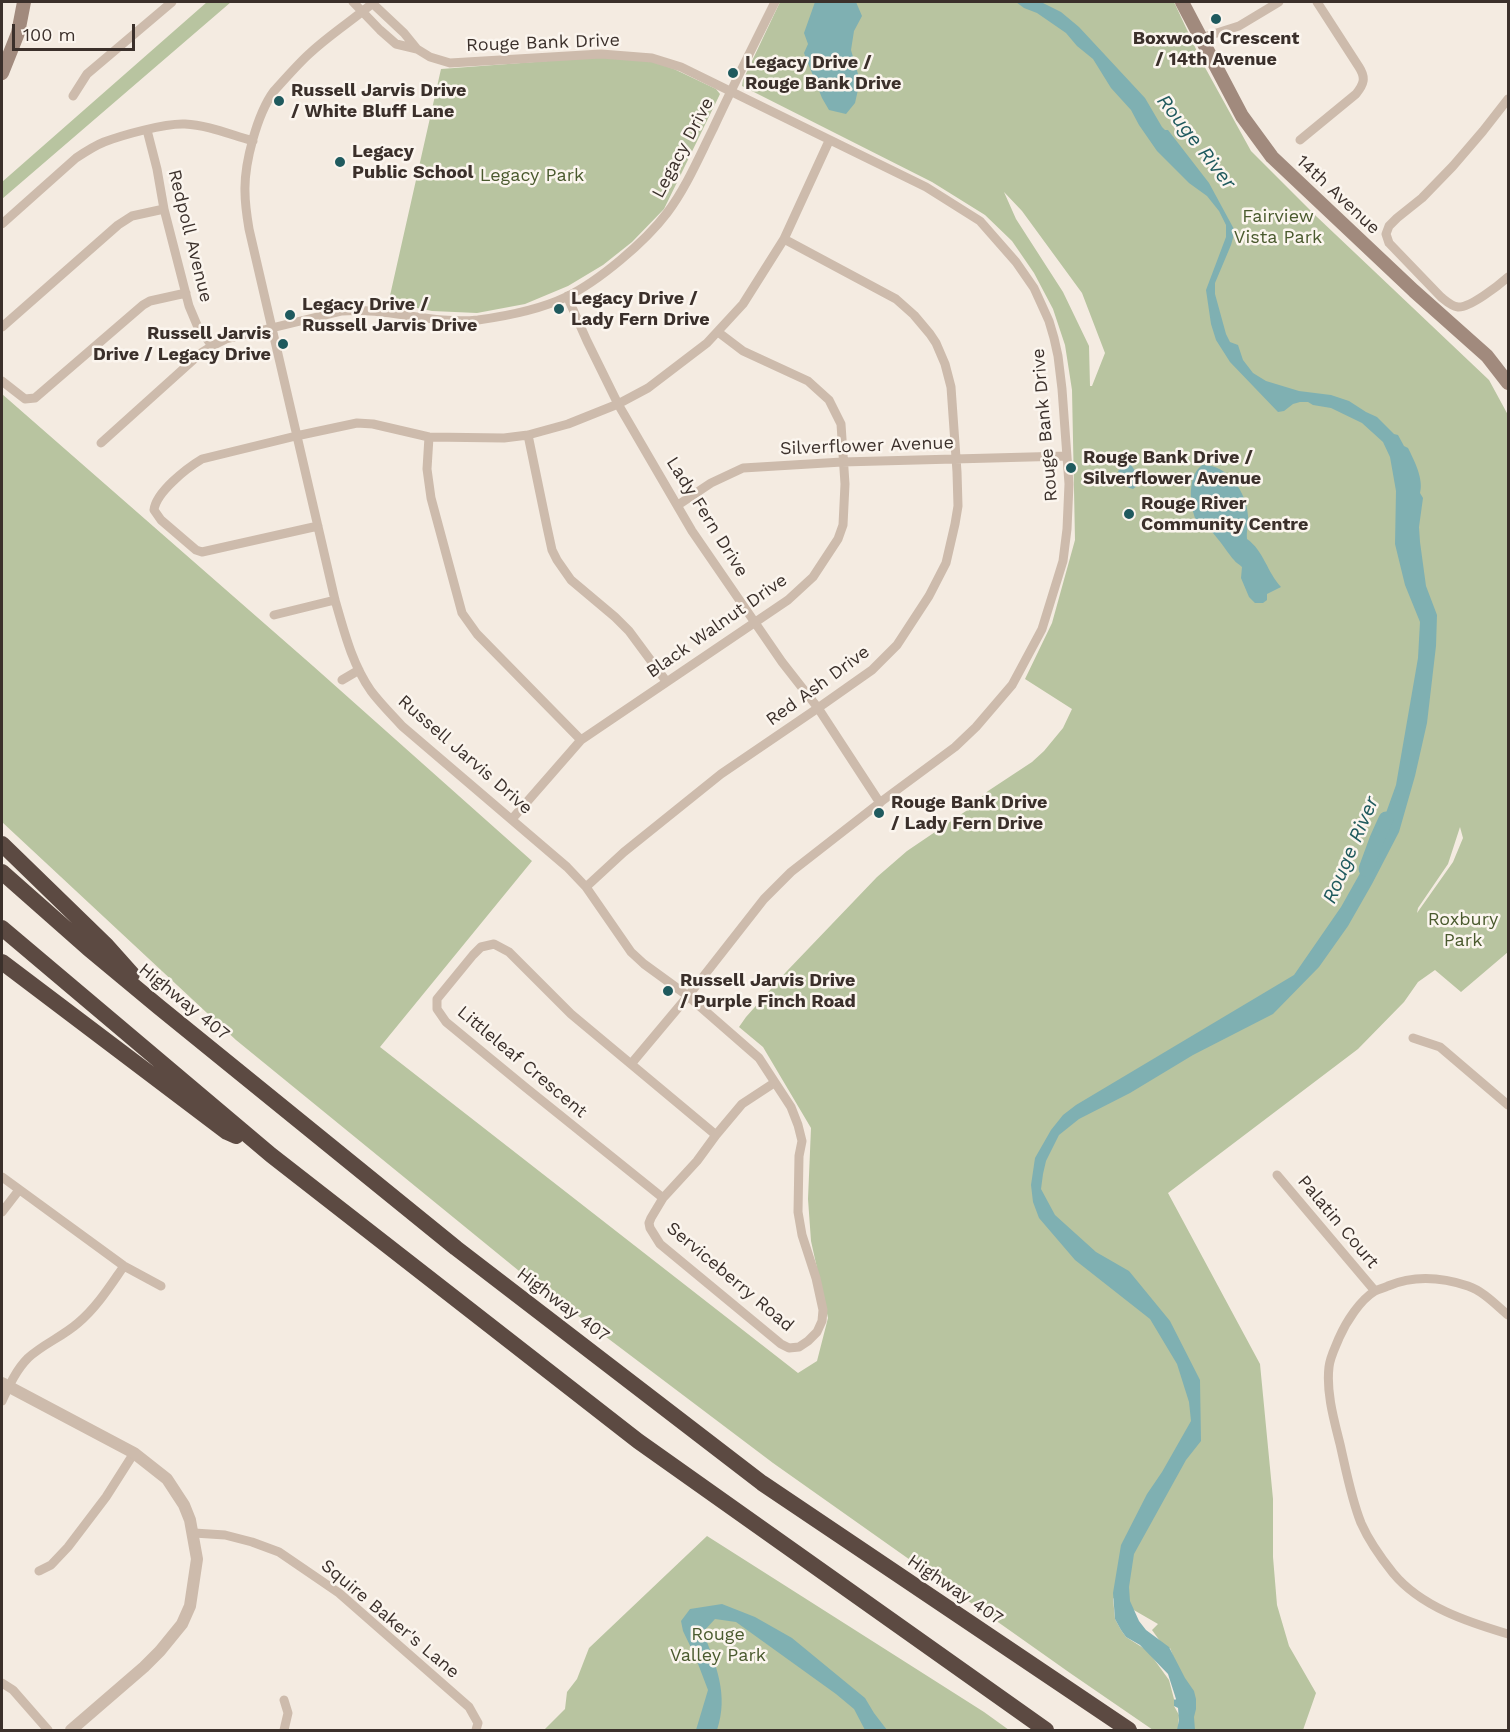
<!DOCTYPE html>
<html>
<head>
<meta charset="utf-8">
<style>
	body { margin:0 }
	#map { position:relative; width:1510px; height:1732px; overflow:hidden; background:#f4ebe1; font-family:"Work Sans",sans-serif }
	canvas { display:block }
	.frame { position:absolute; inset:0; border:3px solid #3b302b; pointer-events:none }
	.scale { position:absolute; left:12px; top:24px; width:123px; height:27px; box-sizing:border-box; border:3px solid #3b302b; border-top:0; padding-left:8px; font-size:18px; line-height:21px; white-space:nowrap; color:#3b302b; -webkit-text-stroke:4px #fbf5ee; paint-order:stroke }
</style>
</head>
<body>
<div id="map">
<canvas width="1510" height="1732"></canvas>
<div class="frame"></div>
<div class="scale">100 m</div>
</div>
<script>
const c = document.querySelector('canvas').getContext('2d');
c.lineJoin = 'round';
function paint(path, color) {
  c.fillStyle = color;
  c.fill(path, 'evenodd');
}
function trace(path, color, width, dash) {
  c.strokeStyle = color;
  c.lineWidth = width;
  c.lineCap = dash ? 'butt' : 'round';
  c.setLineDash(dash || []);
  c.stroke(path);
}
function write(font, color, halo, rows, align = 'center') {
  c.font = font + ' "Work Sans",sans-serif';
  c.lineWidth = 5;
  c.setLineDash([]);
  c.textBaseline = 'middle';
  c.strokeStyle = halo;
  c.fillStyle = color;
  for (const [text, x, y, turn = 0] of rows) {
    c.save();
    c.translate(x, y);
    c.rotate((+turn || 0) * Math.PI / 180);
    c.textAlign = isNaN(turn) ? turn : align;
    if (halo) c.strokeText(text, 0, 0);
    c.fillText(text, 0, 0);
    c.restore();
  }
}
const green = new Path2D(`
	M207 2H231L2 199V182Z
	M780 2H1174L1202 62 1251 151 1316 216 1489 380 1508 415V952L1461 992 1435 970 1418 982 1404 1002 1358 1049 1168 1193 1260 1364 1273 1499V1557L1277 1605 1289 1646 1316 1693 1303 1730H1188L1183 1682 1170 1648H1165L1152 1630 1158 1624 1113 1598 1115 1619 1121 1630 1126 1637 1148 1651 1169 1680 1174 1699V1706L1179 1715 1178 1730H1153L1070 1673 773 1463 524 1275 236 1040 2 822V394L313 666 532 861 380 1047 798 1373 817 1361 828 1318 811 1241 808 1199 811 1128 763 1047 739 1027 746 1017 786 972 877 877 907 851 966 811 988 791 1032 762 1044 751 1063 728 1072 709 1025 679 1052 623 1075 540 1072 390 1065 345 1053 309 1034 273 1012 241 985 215 932 182 742 86 743 80ZM1004 192 1022 211 1082 293 1105 353 1092 386H1090L1089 346 1063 292 1016 219ZM1460 827 1463 838 1453 862 1417 913 1418 908 1448 864Z
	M601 57 649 60 674 69 716 89 720 94 664 209 632 242 603 265 568 286 525 304 477 313 432 311 397 304 389 300 441 69Z
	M707 1536 984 1712 1009 1730H544L565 1709 567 1692 577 1679 589 1648Z`);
const water = new Path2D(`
	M815 2H856L862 16 854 31 851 50 860 81 855 103 846 114 829 110 822 98 804 53 808 44 804 33Z
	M1016 2H1041L1061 12 1079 27 1145 98 1162 127 1165 130H1168L1209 183 1235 231 1231 245 1215 283V294L1226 334 1230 342 1238 345 1243 360 1253 373 1266 381 1299 391 1331 395 1349 401 1366 412 1377 417 1394 434 1398 435 1404 446 1408 448C1414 460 1424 479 1420 493L1423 498 1419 527 1420 542 1426 586 1437 615 1436 646 1427 723 1415 776 1399 832 1372 884 1348 926 1319 967 1273 1014 1193 1055 1130 1093 1079 1119 1059 1135 1046 1161 1043 1174 1041 1189 1055 1215 1096 1252 1129 1271 1170 1321 1200 1380 1201 1441 1186 1460 1134 1554 1129 1587 1130 1601 1139 1621 1146 1630 1169 1647 1185 1678 1194 1691 1196 1699V1709L1194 1717 1195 1730H1177L1179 1720 1178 1708 1174 1706V1699L1175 1700 1176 1699 1168 1674 1140 1645 1126 1637 1121 1630 1115 1619 1113 1593 1121 1545 1147 1494 1162 1472 1191 1421 1189 1402 1177 1364 1150 1319 1075 1260 1039 1218 1033 1202 1031 1185 1035 1158 1051 1130 1063 1115 1076 1105 1294 975 1341 907 1372 852 1396 785 1418 658 1420 622 1405 585 1395 544 1396 491 1390 457 1383 442 1362 423 1331 408 1313 405 1308 402H1300L1293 404 1284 411 1278 412 1230 362 1216 340 1211 324 1206 290 1226 237V225L1219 211 1207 196 1189 183 1157 151 1139 125 1131 110 1111 88 1093 59 1077 46 1066 33 1037 13 1024 8Z
	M1130 464C1136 471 1138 476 1138 485L1133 489C1126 487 1125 485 1125 478L1120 475 1118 471 1124 465Z
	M1202 465C1228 464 1247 493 1248 516 1249 524 1246 531 1247 539 1264 551 1267 572 1281 587L1267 594V600L1263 603H1255L1249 597 1241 578 1242 567C1239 564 1236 563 1234 560 1225 550 1211 525 1198 522L1195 518C1190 503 1187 477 1202 465Z
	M722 1604 755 1617 792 1638 865 1698 874 1713 887 1730H865L854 1709 836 1694 736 1622 715 1619 703 1632C716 1665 729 1695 717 1730H696L708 1690 695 1656 683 1631 681 1621 690 1609Z`);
const river = new Path2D(`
	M1366 869 1377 839 1386 819`);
const minor = new Path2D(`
	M353 2 380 30 396 44 417 49 430 57 450 63 601 54 652 58 681 67 926 187 980 221 1016 262 1034 288 1049 321 1054 338 1058 356 1062 389 1069 484 1067 529 1063 561 1042 629 1012 685 976 727 955 747 882 801 791 872 764 899 688 996 631 1064
	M371 2 404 33 417 49
	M374 2C353 20 329 35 309 54 297 65 285 79 274 91 257 114 244 164 245 192 245 204 247 217 249 229L335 600C344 631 352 664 371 691 380 703 391 714 402 726L567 867 586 887 631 952 644 964 688 996 759 1058 791 1107 798 1125 802 1141 799 1156 798 1212 802 1235 816 1278 823 1310 822 1321 817 1332 808 1341 799 1347 789 1348 781 1344 660 1244 650 1228 649 1223 651 1218 663 1198 697 1161 716 1135 742 1104 774 1083
	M1201 38 1239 26 1279 2
	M73 96 87 74 172 2
	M1508 99 1483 131 1453 166 1422 198 1397 218 1389 226 1386 234 1389 243 1441 297C1446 301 1451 306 1458 307 1470 308 1499 285 1508 277
	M147 130 157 169 164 209 189 306 197 325 212 346
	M1300 140 1356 94C1364 84 1366 78 1359 67L1317 2
	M2 224 76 158C85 152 94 146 104 142 123 135 165 123 185 124 208 125 231 135 253 141
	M567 296 587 341 618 404 692 531 782 662 818 708 880 803
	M2 327 118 225 132 216 164 209
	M2 381 25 399 35 398 143 305 150 301 186 293
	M528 435 547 527 552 550 557 560 571 580 615 617 629 631 666 681
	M429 437 427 469 431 498 462 613 477 634 581 740
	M101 443 201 353 212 346 226 339 342 311C387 307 432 325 478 320 507 316 539 310 566 297 599 281 645 242 667 213 686 188 699 157 713 129 733 86 754 44 775 2
	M678 505 711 483 743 468 842 462 1067 456
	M318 526 202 552 196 550 161 520 154 510C156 492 187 468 202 459L296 436 357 423 373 424 429 437 504 438 528 435 568 424 618 404 648 388 707 343 743 304 784 239 829 141
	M274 615 335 600
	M342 680 359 670
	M512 819 581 740 788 600 813 577 838 539 843 525 845 484 841 424 829 400 808 381 743 351 718 332
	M586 887 624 852 721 774 818 708 872 670 897 645 929 596 946 563 955 524 958 506 957 472 951 387 945 364 936 343 930 334 914 315 896 299 784 239
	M1413 1038 1440 1047 1508 1105
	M1277 1175 1375 1291
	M2 1177 124 1266 161 1286
	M663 1198 525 1087 446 1022 437 1009V999L473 955 481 947 494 944 509 952 571 1014 716 1135
	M2 1212 19 1190
	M1508 1315C1496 1305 1483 1291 1468 1286 1441 1277 1414 1275 1388 1286 1384 1288 1379 1289 1375 1291 1360 1300 1346 1322 1339 1338 1335 1348 1330 1357 1329 1367 1326 1392 1334 1420 1340 1444 1346 1470 1351 1498 1361 1523 1369 1541 1381 1558 1393 1573 1421 1607 1468 1622 1508 1634
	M2 1401C9 1386 16 1370 28 1358 43 1344 62 1337 78 1323 97 1307 110 1286 124 1266
	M194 1533 225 1535 252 1542 279 1552 339 1593 469 1707 478 1723 476 1730
	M39 1571 51 1565 68 1547 106 1497 134 1453
	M2 1683 13 1690 48 1730
	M284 1700 288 1713 284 1730`);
const tertiary = new Path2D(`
	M2 1383 134 1453 167 1479 184 1505 190 1520 197 1559 190 1606 182 1624 160 1651 144 1667 71 1730`);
const secondary = new Path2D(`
	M1182 2 1242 116 1272 157 1414 291 1487 356 1508 383
	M2 73 18 33 24 2`);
const motorway = new Path2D(`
	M2 844 107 946 132 974
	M2 872 88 948 159 1007 456 1248 762 1483 1129 1730
	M2 928 271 1155 638 1441 1046 1730
	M2 962 227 1132 236 1136`);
const markers = [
	[1216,19,6,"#1f5a5e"],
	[733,73,6,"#1f5a5e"],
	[279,101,6,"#1f5a5e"],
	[340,162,6,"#1f5a5e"],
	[559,309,6,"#1f5a5e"],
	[290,315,6,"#1f5a5e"],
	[283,344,6,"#1f5a5e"],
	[1071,468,6,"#1f5a5e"],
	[1129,514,6,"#1f5a5e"],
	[879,813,6,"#1f5a5e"],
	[668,991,6,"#1f5a5e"]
];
const poiNames = [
	["Boxwood Crescent",1216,39,"center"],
	["/ 14th Avenue",1216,60,"center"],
	["Legacy Drive /",745,63],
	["Rouge Bank Drive",745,84],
	["Russell Jarvis Drive",291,91],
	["/ White Bluff Lane",291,112],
	["Legacy",352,152],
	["Public School",352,173],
	["Legacy Drive /",571,299],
	["Lady Fern Drive",571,320],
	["Legacy Drive /",302,305],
	["Russell Jarvis Drive",302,326],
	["Russell Jarvis",271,334,"right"],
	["Drive / Legacy Drive",271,355,"right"],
	["Rouge Bank Drive /",1083,458],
	["Silverflower Avenue",1083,479],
	["Rouge River",1141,504],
	["Community Centre",1141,525],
	["Rouge Bank Drive",891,803],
	["/ Lady Fern Drive",891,824],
	["Russell Jarvis Drive",680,981],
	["/ Purple Finch Road",680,1002]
];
const streetNames = [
	["Rouge Bank Drive",543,43,-2],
	["Legacy Drive",683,148,-62],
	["14th Avenue",1338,195,43],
	["Redpoll Avenue",190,236,76],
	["Rouge Bank Drive",1045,425,-95],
	["Silverflower Avenue",867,446,-2],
	["Lady Fern Drive",707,517,58],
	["Black Walnut Drive",717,626,-35],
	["Red Ash Drive",818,686,-36],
	["Russell Jarvis Drive",465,755,41],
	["Highway 407",184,1002,39],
	["Littleleaf Crescent",522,1062,40],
	["Palatin Court",1338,1222,50],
	["Serviceberry Road",730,1277,40],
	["Highway 407",563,1305,37],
	["Highway 407",955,1590,34],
	["Squire Baker's Lane",390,1619,40]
];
const parkNames = [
	["Legacy Park",532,176],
	["Fairview",1278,217],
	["Vista Park",1278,238],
	["Roxbury",1463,920],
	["Park",1463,941],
	["Rouge",718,1635],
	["Valley Park",718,1656]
];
const waterNames = [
	["Rouge River",1196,142,52],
	["Rouge River",1351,850,-67]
];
paint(green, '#b8c4a0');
paint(water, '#7fb0b2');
trace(river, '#7fb0b2', 15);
trace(minor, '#cdbbac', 9);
trace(tertiary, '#cdbbac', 12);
trace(secondary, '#a18a7d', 14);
trace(motorway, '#5c4a42', 16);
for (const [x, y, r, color] of markers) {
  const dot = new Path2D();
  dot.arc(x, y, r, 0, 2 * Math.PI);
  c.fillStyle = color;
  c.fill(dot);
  trace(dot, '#fbf5ee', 2);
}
write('bold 18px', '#3b302b', '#fbf5ee', poiNames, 'left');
write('18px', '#3b302b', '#fbf5ee', streetNames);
write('18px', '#4a5a2e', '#fbf5ee', parkNames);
write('italic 20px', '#1f5a5e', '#fbf5ee', waterNames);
</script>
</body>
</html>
